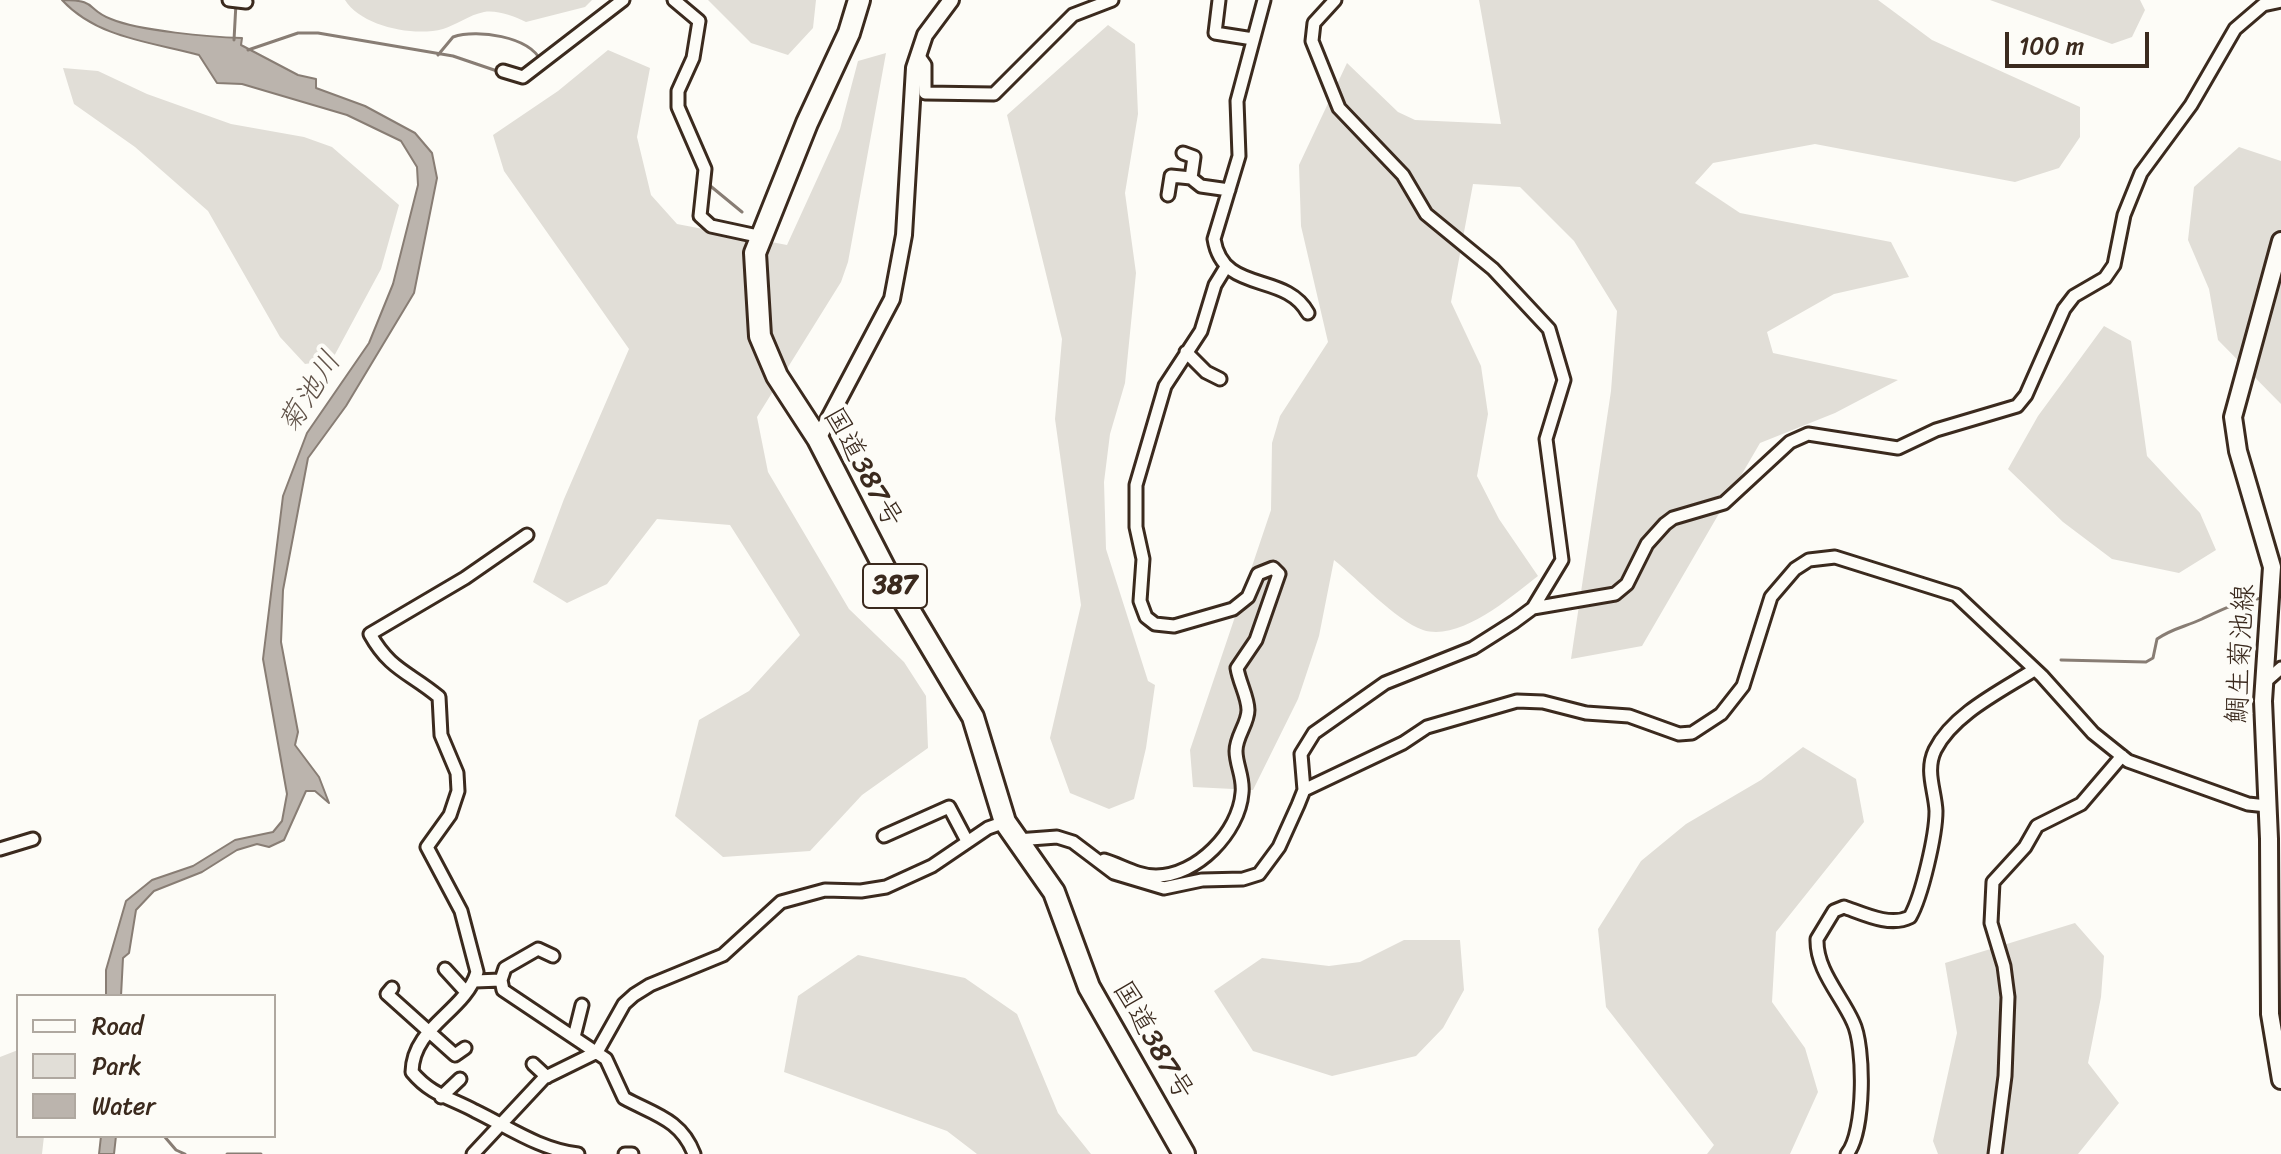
<!DOCTYPE html>
<html>
<head>
<meta charset="utf-8">
<style>
	body { margin:0 }
	#map { position:relative; width:2281px; height:1154px; overflow:hidden; background:#fdfcf7; font-family:Sriracha,sans-serif }
	canvas { display:block }
	.legend { position:absolute; left:16px; top:994px; width:260px; height:144px; box-sizing:border-box; background:#fdfcf7; border:2px solid #afa8a0; margin:0; padding:10px 14px; list-style:none; font-size:24px; color:#3b2a1e }
	.legend li { display:flex; align-items:center; gap:16px; height:40px }
	.legend b { width:40px; border:2px solid #afa8a0 }
	.scale { position:absolute; left:2005px; top:32px; width:144px; height:36px; box-sizing:border-box; border:4px solid #3b2a1e; border-top:0; padding-left:10px; font-size:24px; line-height:28px; white-space:nowrap; color:#3b2a1e; -webkit-text-stroke:6px #fdfcf7; paint-order:stroke }
</style>
</head>
<body>
<div id="map">
<canvas width="2281" height="1154"></canvas>
<ul class="legend">
<li><b style="height:10px;background:#fdfcf7"></b>Road</li>
<li><b style="height:22px;background:#e1ded7"></b>Park</li>
<li><b style="height:22px;background:#bbb4ad"></b>Water</li>
</ul>
<div class="scale">100 m</div>
</div>
<script>
const c = document.querySelector('canvas').getContext('2d');
c.lineJoin = 'round';
function paint(path, color) {
  c.fillStyle = color;
  c.fill(path, 'evenodd');
}
function trace(path, color, width, dash) {
  c.strokeStyle = color;
  c.lineWidth = width;
  c.lineCap = dash ? 'butt' : 'round';
  c.setLineDash(dash || []);
  c.stroke(path);
}
function write(font, color, halo, rows, align = 'center') {
  c.font = font + ' Sriracha,"Klee One",sans-serif';
  c.lineWidth = 8;
  c.setLineDash([]);
  c.textBaseline = 'middle';
  c.strokeStyle = halo;
  c.fillStyle = color;
  for (const [text, x, y, turn = 0] of rows) {
    c.save();
    c.translate(x, y);
    c.rotate((+turn || 0) * Math.PI / 180);
    c.textAlign = isNaN(turn) ? turn : align;
    if (halo) c.strokeText(text, 0, 0);
    c.fillText(text, 0, 0);
    c.restore();
  }
}
const green = new Path2D(`
	M345 0H592L585 7 526 22C513 16 498 10 484 12 469 15 456 25 443 29 413 37 361 26 345 0Z
	M708 0H816L813 28 788 55 751 43Z
	M1479 0H1878L1932 40 2080 107V137L2059 168 2015 182 1815 144 1713 163 1695 183 1740 213 1891 242 1909 277 1834 294 1767 332 1773 353 1898 380 1835 413 1760 443 1642 646 1571 659 1611 391 1617 311 1574 241 1520 187 1473 184 1451 302 1481 366 1488 414 1477 476 1499 519 1538 576C1512 596 1460 642 1423 630 1395 620 1358 579 1334 560L1319 636 1298 699 1253 790 1193 787 1190 750 1271 510 1272 443 1280 416 1328 342 1301 226 1299 165 1347 63 1398 112 1415 120 1501 124Z
	M1990 0H2140L2145 10 2132 37 2112 44Z
	M1108 25 1135 44 1138 114 1125 193 1136 273 1125 383 1110 434 1104 482 1106 549 1148 681 1155 685 1146 748 1134 799 1109 809 1070 793 1050 738 1081 605 1055 419 1062 339 1007 115Z
	M608 50 650 68 637 137 651 195 677 224 787 245 840 129 858 61 886 53 848 262 841 282 757 417 768 472 849 609 904 662 926 696 928 748 862 795 810 851 723 857 675 816 699 720 749 691 800 635 730 525 657 519 607 584 567 603 533 582 564 499 629 349 504 171 493 135 558 91Z
	M63 68 98 71 147 94 231 124 304 137 332 147 399 205 381 269 332 360 305 364 280 337 208 211 135 147 74 104Z
	M2239 147 2281 161V404L2218 340 2209 289 2188 240 2194 187Z
	M2104 326 2131 341 2147 456 2200 513 2216 550 2179 573 2112 559 2063 522 2008 469 2038 416Z
	M1803 747 1856 779 1864 822 1776 932 1772 1002 1805 1048 1818 1092 1790 1154H1707L1714 1145 1606 1007 1598 929 1641 861 1686 824 1761 780Z
	M2075 923 2104 956 2101 997 2088 1063 2119 1103 2078 1154H1938L1933 1141 1957 1033 1945 963Z
	M1404 940H1460L1464 990 1443 1028 1416 1056 1332 1076 1253 1051 1214 991 1262 958 1329 966 1360 962Z
	M858 955 965 978 1017 1014 1058 1113 1091 1154H977L947 1131 784 1072 798 996Z
	M18 1050V1136H44L42 1154H0V1057Z`);
const water = new Path2D(`
	M62 0C99 0 85 9 111 19 140 31 210 37 242 38L241 45 298 75 316 79V88L365 106 415 133 432 153 437 178 414 293 346 406 308 458 283 590 281 642 298 732 295 745 319 777 329 803 315 791H306L284 840 269 847 257 844 237 850 202 872 154 891 136 910 129 953 123 958 121 996H106V970L126 901 152 880 193 866 235 840 273 832 282 821 287 794 263 659 283 496 307 433 369 343 393 284 418 185 417 167 401 141 347 115 242 84 217 83 199 55C151 42 97 38 62 0Z
	M101 1136H116L114 1154H99Z`);
const stream = new Path2D(`
	M234 40 236 3
	M248 50 298 33H318L453 56 500 72
	M438 55 453 37C477 29 529 36 541 61
	M708 184 742 212
	M2061 660 2146 662 2153 658 2157 639C2173 628 2185 627 2202 619 2223 609 2239 601 2262 598
	M164 1136 176 1150 185 1154
	M227 1154H261`);
const minor = new Path2D(`
	M229 0 246 2
	M674 0 699 21 693 58 678 91V107L705 169 700 216 711 226 762 237
	M1219 0 1215 33 1253 39
	M1264 0 1237 101 1239 156 1214 239C1223 295 1285 271 1308 313
	M918 55 925 65V93L994 94 1073 15 1112 0
	M503 71 523 77 623 0
	M1183 153 1194 157 1191 178 1201 186 1229 190
	M1168 195 1171 176 1191 178
	M1186 352 1206 372 1220 379
	M527 535 465 578 370 634C390 670 409 672 439 697L441 735 457 773 458 791 450 815 427 847 461 911 477 972C465 1012 413 1026 412 1072 431 1095 451 1098 475 1111 510 1128 539 1149 578 1154
	M1533 608 1615 594 1627 584 1647 544 1665 524 1673 518 1724 503 1790 442 1808 434 1898 448 1936 430 2017 406 2026 395 2064 309 2074 296 2105 278 2114 265 2124 215 2141 173 2191 105 2235 29 2263 5 2281 1
	M2264 683 2281 668
	M1304 790 1403 743 1427 727 1517 701 1543 702 1586 713 1629 716 1679 734 1692 733 1721 714 1743 686 1771 597 1795 569 1809 560 1835 557 1956 595 2042 676 2093 733 2128 761 2248 804 2267 806
	M884 836 949 807 967 841
	M1017 840 1057 837 1073 842 1114 873 1164 888 1202 880 1243 879 1259 874 1279 847 1298 805 1304 790 1301 754 1314 733 1385 683 1473 648 1514 622 1533 608 1562 560 1546 439 1564 380 1549 329 1493 269 1426 214 1403 175 1339 108 1312 41 1314 23 1335 0
	M0 849 33 839
	M1104 860C1121 865 1137 876 1156 876 1197 876 1239 832 1242 793 1244 778 1236 765 1236 751 1236 736 1248 724 1248 710 1248 697 1239 682 1237 668L1256 640 1279 574 1273 568 1258 574 1248 597 1233 609 1174 626 1155 624 1146 617 1140 601 1143 559 1136 527V485L1165 386 1201 331 1215 285 1226 267
	M553 956 538 949 505 968 501 980 503 990 606 1059 624 1098C653 1114 681 1119 694 1154
	M445 969 466 992
	M475 981 501 980
	M392 988 387 994 455 1055 465 1048
	M574 1037 582 1005
	M533 1064 547 1077
	M441 1097 460 1079
	M473 1154 544 1078 597 1052 624 1004 634 995 650 985 723 955 781 902 825 890 861 891 886 887 932 866 988 828 1005 822
	M625 1154H632
	M1847 1154C1865 1133 1865 1046 1853 1022 1841 995 1816 970 1817 939L1834 911 1844 907C1864 914 1890 927 1910 917 1922 896 1936 835 1936 811 1935 790 1925 771 1935 750 1953 714 2001 691 2034 670
	M1995 1154 2005 1076 2008 997 2004 966 1991 923 1993 882 2025 847 2037 826 2081 804 2122 756`);
const tertiary = new Path2D(`
	M818 439 892 299 904 235 914 68 925 35 951 0`);
const secondary = new Path2D(`
	M2281 241 2233 417 2238 451 2272 567 2263 701 2269 839 2270 1014 2281 1080`);
const trunk = new Path2D(`
	M859 0 849 33 807 123 755 253 760 336 777 376 818 439 886 571 973 717 1005 822 1054 892 1089 987 1184 1154`);
const shields = [
	[895,586,64]
];
const shieldNames = [
	["387",895,586]
];
const streetNames = [
	["国道387号",862,468,61],
	["鯛生菊池線",2242,654,-87],
	["国道387号",1152,1041,60]
];
const waterNames = [
	["菊池川",311,393,-58]
];
paint(green, '#e1ded7');
paint(water, '#bbb4ad');
trace(water, '#887d74', 2);
trace(stream, '#887d74', 3);
trace(minor, '#3b2a1e', 17);
trace(tertiary, '#3b2a1e', 20);
trace(secondary, '#3b2a1e', 22);
trace(trunk, '#3b2a1e', 26);
trace(minor, '#fdfcf7', 11);
trace(tertiary, '#fdfcf7', 14);
trace(secondary, '#fdfcf7', 16);
trace(trunk, '#fdfcf7', 20);
for (const [x, y, w] of shields) {
  const box = new Path2D();
  box.roundRect(x - w / 2, y - 22, w, 44, 6);
  c.fillStyle = '#fdfcf7';
  c.fill(box);
  trace(box, '#3b2a1e', 2);
}
write('bold 26px', '#3b2a1e', null, shieldNames);
write('28px', '#3b2a1e', '#fdfcf7', streetNames);
write('italic 30px', '#615349', '#fdfcf7', waterNames);
</script>
</body>
</html>
